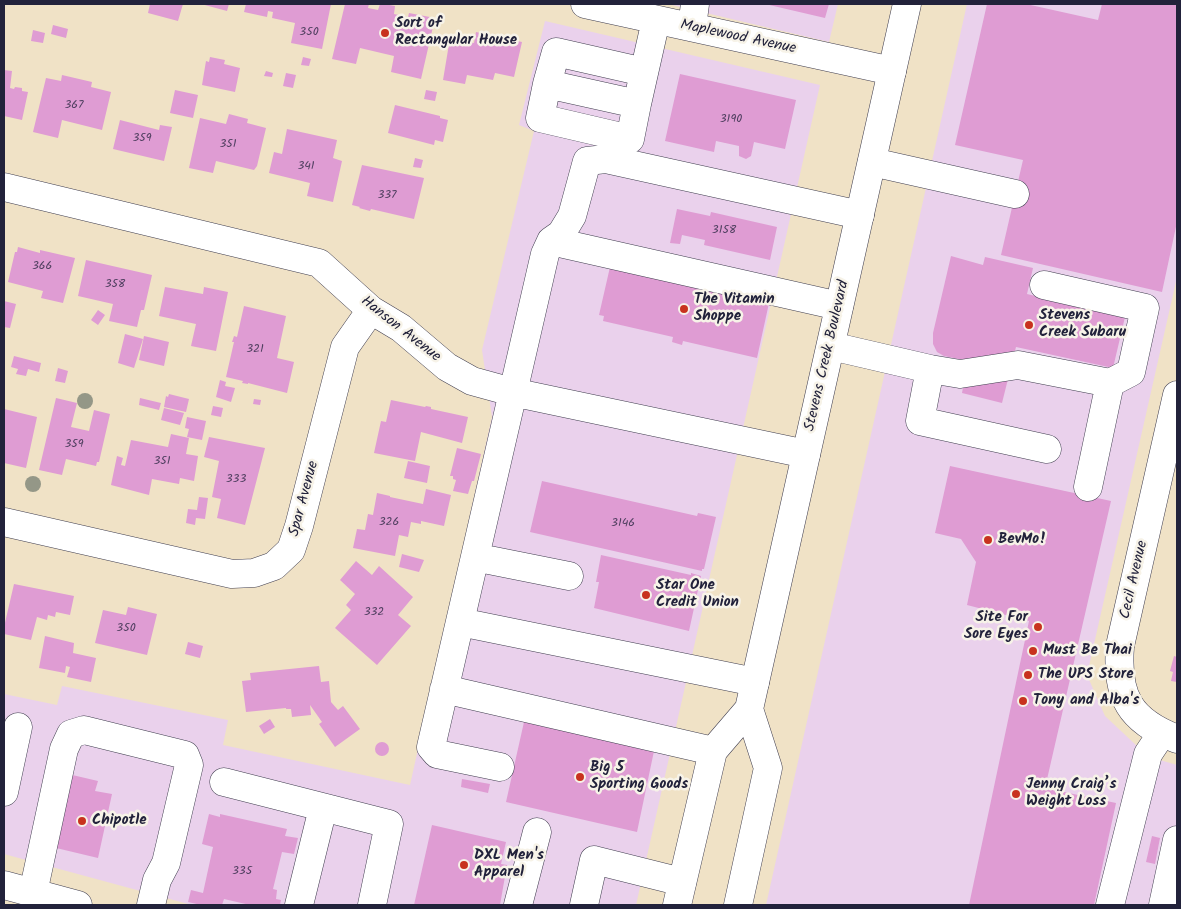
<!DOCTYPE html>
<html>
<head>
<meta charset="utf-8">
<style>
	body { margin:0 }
	#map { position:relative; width:1181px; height:909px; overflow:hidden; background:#f0e2c6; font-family:Kalam,sans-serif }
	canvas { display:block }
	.frame { position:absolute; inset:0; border:5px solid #22223b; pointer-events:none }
</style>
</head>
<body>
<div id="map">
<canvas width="1181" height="909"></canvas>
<div class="frame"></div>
</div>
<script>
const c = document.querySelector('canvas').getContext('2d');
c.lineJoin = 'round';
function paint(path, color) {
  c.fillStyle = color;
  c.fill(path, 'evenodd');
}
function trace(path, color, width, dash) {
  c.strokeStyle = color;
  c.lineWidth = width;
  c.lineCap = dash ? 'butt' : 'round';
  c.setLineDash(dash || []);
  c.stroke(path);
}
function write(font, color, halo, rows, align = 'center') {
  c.font = font + ' Kalam,sans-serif';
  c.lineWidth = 5;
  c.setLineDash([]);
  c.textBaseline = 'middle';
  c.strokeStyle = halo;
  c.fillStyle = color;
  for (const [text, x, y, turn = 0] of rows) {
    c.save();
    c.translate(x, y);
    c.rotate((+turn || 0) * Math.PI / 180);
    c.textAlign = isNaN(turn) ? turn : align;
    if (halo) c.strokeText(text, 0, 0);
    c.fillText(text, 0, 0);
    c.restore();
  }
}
const built = new Path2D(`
	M668 4H838L829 42Z
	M967 4H1177V277L1087 675 1105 716 1137 746 1160 760 1177 765V905H766Z
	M545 21 820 85 636 905H192L4 854V694L57 705 62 686 228 720 223 745 410 785 492 417 482 350 534 131 519 125Z`);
const building = new Path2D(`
	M150 4H183L178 21 148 13Z
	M201 4H229L227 11Z
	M246 4H331L322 49 291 43 295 23 272 18 273 12 268 11 267 17 244 12Z
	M345 4H369L368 8 378 10 380 4H384L395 6 394 14 408 17 409 13 435 18 421 79 391 72 394 56 360 48 356 64 332 59Z
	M765 4H829L825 18Z
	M987 4H1026L1098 20 1102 4H1177V222L1162 292 1001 255 1023 160 955 145Z
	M53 25 68 29 66 38 51 34Z
	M33 30 45 33 43 43 31 41Z
	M476 32 522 42 514 77 495 73 493 80 467 75 465 84 443 80 450 38 474 43Z
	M210 57 225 60 224 64 240 68 235 92 202 85 206 61 209 62Z
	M303 57 311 59 309 66 301 65Z
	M4 70 12 71 10 88 14 89 15 87 22 88V91L28 92 22 120 4 116Z
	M266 71 273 73 272 77 264 76Z
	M286 73 296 75 293 88 283 86Z
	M680 74 796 100 785 149 754 142 751 156 746 159 739 156V146L716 141 714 152 665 141Z
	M62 75 92 82 91 87 111 92 102 130 62 120 58 138 33 132 46 78 61 81Z
	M175 90 198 95 193 118 170 113Z
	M426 90 437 92 435 101 424 99Z
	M395 105 440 116V118L448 120 443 142 435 140 434 145 388 133Z
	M229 114 248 119 247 123 266 128 257 166 254 170 216 161 213 173 189 168 200 118 226 124Z
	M120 120 159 130 160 125 172 127 164 161 113 149Z
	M287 129 337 140 333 158 342 161 333 202 307 196 310 183 269 173 274 152 282 154Z
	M415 158 423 160 421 168 413 167Z
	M362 165 424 178 414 219 371 209 370 211 359 208 360 207 352 205Z
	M677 209 710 216 711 212 777 227 770 260 704 245 705 240 682 235 680 244 670 243Z
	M18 247 40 253V250L75 258 63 303 41 298 43 291 8 282 15 252H17Z
	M951 256 983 265 985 257 1033 268 1027 294 1125 317 1113 368 1016 347 1002 403 962 393 968 361 944 356 937 352 933 344V333Z
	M86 260 152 275 144 310H141L137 327 109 321 113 304 78 296Z
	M610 267 769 303 757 358 683 341 682 345 672 342 673 337 603 321 604 316 599 315Z
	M165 287 203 294 204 287 228 292 216 351 191 346 196 324 159 316Z
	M4 301 16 304 10 328 4 327Z
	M244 306 286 316 277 358 294 362 287 393 248 383V384L242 383 243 381 226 377 234 342H232L234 336 237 337Z
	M98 310 105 315 98 325 91 320Z
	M125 334 143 339 134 368 118 363Z
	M144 336 169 342 164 366 139 360Z
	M14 356 41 363 39 372 28 369 26 376 16 374 18 369 11 367Z
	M58 368 68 371 65 383 55 381Z
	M220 380 226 382 225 386 235 388 231 402 216 397Z
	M169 394 189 399 186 412 164 407 166 396 168 397Z
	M56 398 77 403 71 427 89 431 94 410 110 414 99 462H97L96 466 66 459 62 475 39 470Z
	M140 398 161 403 159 410 139 405Z
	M254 399 261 400 260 405 253 404Z
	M391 400 425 407 426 406 431 407V409L468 417 462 443 421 432 415 461 374 453 381 421 386 422Z
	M213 406 223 408 221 417 211 415Z
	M164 408 184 413 180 425 161 420Z
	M4 409 37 417 26 468 4 463Z
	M187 417 206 421 202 440 187 437 189 429 185 428Z
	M171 434 189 438 186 454 198 456 194 481 180 478 179 484 152 479 149 495 111 485 117 456 123 458 121 465 125 466 131 440 168 447Z
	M209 437 265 448 245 525 217 518 221 499 212 497 219 461 204 457Z
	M457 448 481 454 474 481H472L468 494 453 491 456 480 453 479V476H450Z
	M408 461 430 466 427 483 404 478Z
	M950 466 1111 501 1045 788 1116 803 1094 905H969L1029 621 967 605 976 562 961 539 935 533Z
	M542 481 697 516 698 513 716 517 704 569H702V571L530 532Z
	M426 489 451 495 444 526 421 521V524L411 522 408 537 399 535 395 556 353 548 357 529 365 530 368 514 373 515 377 493 390 496V497L423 504Z
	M199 497 208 498 205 519 196 518 195 525 186 523 188 509 197 510Z
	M402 554 424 560 419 572 399 567Z
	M601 555 691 575V573L701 576 689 631 594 608 599 582H596Z
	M356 561 372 575 379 566 413 597 398 615 411 626 377 665 335 628 351 610 346 605 355 594 340 580Z
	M14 584 74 596 70 615 56 612 55 617 48 615 47 620 37 617 31 640 4 634V627Z
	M128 607 157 614 147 655 95 643 103 610 126 615Z
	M45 636 74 643 73 653 96 658 91 682 67 677 70 667 66 666 65 673 39 668Z
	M188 642 203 646 200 658 185 654Z
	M1174 656 1177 657V682L1171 681 1173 672 1170 671Z
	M319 666 321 682 329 681 331 702 338 710 343 706 360 729 335 747 319 724 322 722 310 705 311 715 292 717 291 709H286V708L246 712 242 681 251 680 250 673Z
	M270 719 275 727 264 734 259 726Z
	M524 722 654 751 637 832 506 802Z
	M375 749a7 7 0 1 1 14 0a7 7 0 1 1-14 0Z
	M68 774 98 781 95 791 112 794 98 858 52 847Z
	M462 779 490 784 488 793 461 787Z
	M209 814 220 817V814L287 829 285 836 298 838 294 854 282 852 273 889 277 890 276 899 281 900 280 905H250L224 899 222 905H201L188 902 191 890 203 893 213 847 202 844Z
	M432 825 506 842 501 864 507 865 500 905H414Z
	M1152 836 1160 838 1155 864 1146 862Z`);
const minor = new Path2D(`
	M585 4 892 71
	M692 27 695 4
	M644 72 556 52 547 84 637 104 656 20
	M547 84 540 118 630 139 637 104
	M872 162 1015 194
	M4 187 319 263 371 310 401 328 447 367 472 381 512 392 806 454
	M551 241 839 306
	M1044 285 1145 308 1131 372 1110 383
	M831 346 930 369 920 421 1047 449
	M930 369 960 374 1018 365 1110 383 1088 487
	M1177 395 1120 646C1116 697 1130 721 1177 739
	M4 522 232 574 254 573 274 566 291 550 299 526 345 347 371 310
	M474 561 545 254 551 241 561 234 572 216 587 161 606 159 860 215
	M460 622 755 682
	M444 689 713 751
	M500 767 437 754 431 747 474 561 484 559 569 576
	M224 782 389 824 372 905
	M4 792 18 727
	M33 893 64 749 71 734 84 730 185 755 189 765 166 863 157 880 151 905
	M299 905 323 808
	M518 905 537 832
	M584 905 594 860 682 882
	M1110 905 1148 754 1162 733
	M1163 905 1177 840`);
const major = new Path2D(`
	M4 885 78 905
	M677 905 713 751 749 709 907 4
	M738 905 768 768 749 709`);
const trees = [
	[85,401],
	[33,484]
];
const markers = [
	[385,33,5,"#c8321e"],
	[684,309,5,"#c8321e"],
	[1029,325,5,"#c8321e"],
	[988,540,5,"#c8321e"],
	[646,595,5,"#c8321e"],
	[1038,627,5,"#c8321e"],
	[1033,651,5,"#c8321e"],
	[1028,675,5,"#c8321e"],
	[1023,701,5,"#c8321e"],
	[580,777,5,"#c8321e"],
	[1016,794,5,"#c8321e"],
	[82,821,5,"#c8321e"],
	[464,865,5,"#c8321e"]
];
const numberNames = [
	["350",309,33],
	["367",74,106],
	["3190",731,120],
	["359",142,139],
	["351",228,145],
	["341",306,167],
	["337",387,196],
	["3158",724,231],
	["366",42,267],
	["358",115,285],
	["321",255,350],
	["359",74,445],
	["351",162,462],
	["333",236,480],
	["326",389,523],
	["3146",623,524],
	["332",374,613],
	["350",126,629],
	["335",242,872]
];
const poiNames = [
	["Sort of",395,24],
	["Rectangular House",395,41],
	["The Vitamin",694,300],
	["Shoppe",694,317],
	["Stevens",1039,316],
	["Creek Subaru",1039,333],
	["BevMo!",998,540],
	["Star One",656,586],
	["Credit Union",656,603],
	["Site For",1028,618,"right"],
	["Sore Eyes",1028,635,"right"],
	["Must Be Thai",1043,651],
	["The UPS Store",1038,675],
	["Tony and Alba's",1033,701],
	["Big 5",590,768],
	["Sporting Goods",590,785],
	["Jenny Craig’s",1026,785],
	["Weight Loss",1026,802],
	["Chipotle",92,821],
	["DXL Men's",474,856],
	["Apparel",474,873]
];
const streetNames = [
	["Maplewood Avenue",738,38,12],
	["Hanson Avenue",400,330,38],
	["Stevens Creek Boulevard",828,356,-77],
	["Spar Avenue",305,499,-75],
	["Cecil Avenue",1135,580,-77]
];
paint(built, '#ead1ec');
paint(building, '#df9cd3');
trace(minor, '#413f50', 29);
trace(major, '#413f50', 29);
trace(minor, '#fff', 28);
trace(major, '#fff', 28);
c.fillStyle = '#949787';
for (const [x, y] of trees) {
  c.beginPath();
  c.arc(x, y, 8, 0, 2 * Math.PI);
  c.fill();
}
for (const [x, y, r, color] of markers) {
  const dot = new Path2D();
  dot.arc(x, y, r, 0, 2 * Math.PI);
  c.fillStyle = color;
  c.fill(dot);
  trace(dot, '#f7f3e8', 2);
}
write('12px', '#514061', null, numberNames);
write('bold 15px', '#22223b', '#f7f3e8', poiNames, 'left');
write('15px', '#22223b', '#f7f3e8', streetNames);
</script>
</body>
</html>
